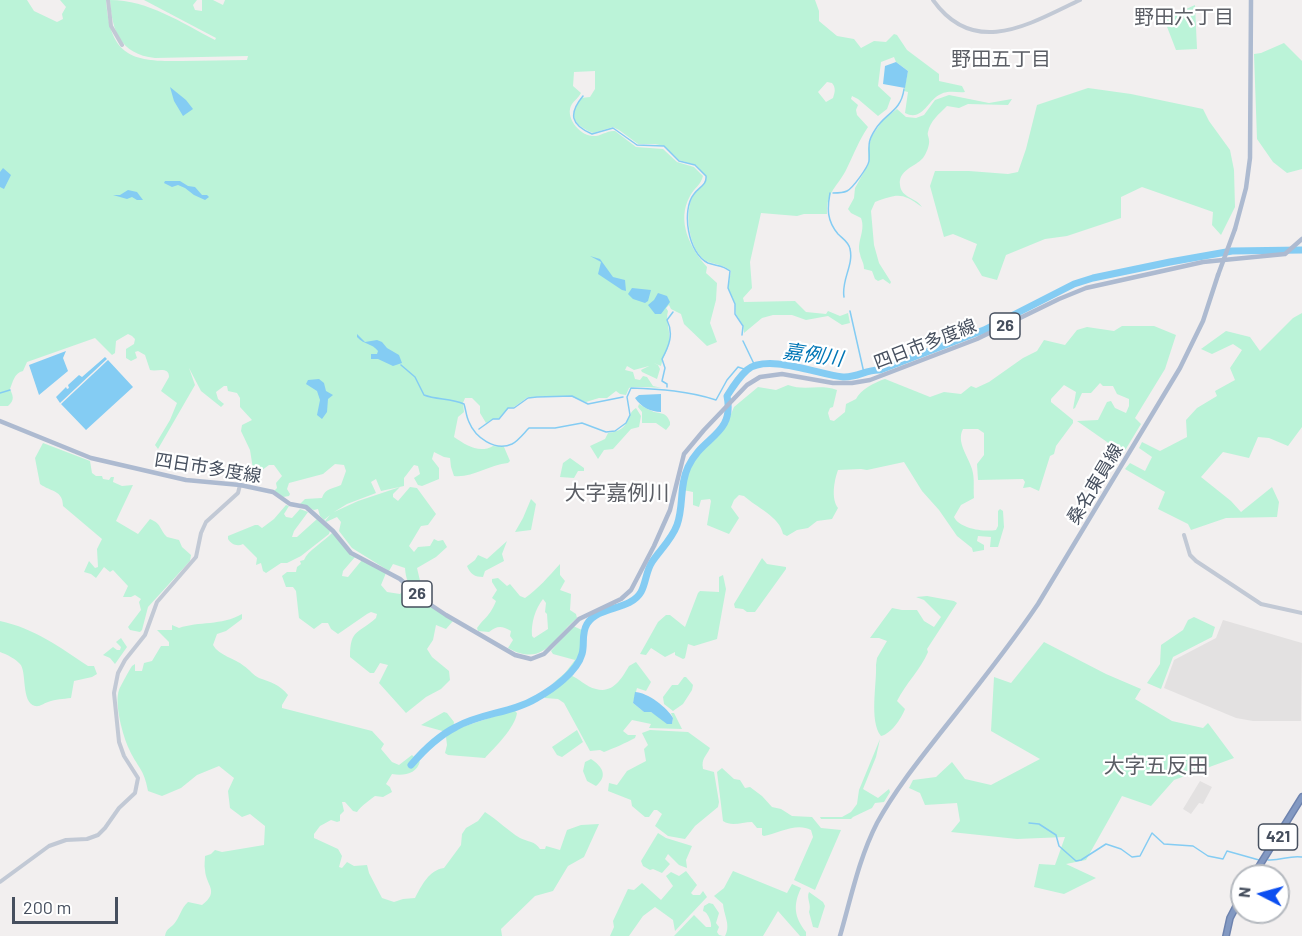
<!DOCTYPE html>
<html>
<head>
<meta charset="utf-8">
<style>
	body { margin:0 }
	#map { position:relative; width:1302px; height:936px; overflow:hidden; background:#f2efef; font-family:Barlow,sans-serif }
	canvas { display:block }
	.north { position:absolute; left:1230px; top:864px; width:60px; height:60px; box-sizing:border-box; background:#fff; border:2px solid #b5b9bf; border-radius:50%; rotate:276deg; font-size:16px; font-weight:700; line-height:24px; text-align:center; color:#464f5e }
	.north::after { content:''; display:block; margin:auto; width:21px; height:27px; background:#0b4ef0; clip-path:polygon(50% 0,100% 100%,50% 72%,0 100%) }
	.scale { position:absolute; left:12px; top:897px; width:106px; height:27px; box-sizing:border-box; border:3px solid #464f5e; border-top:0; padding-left:8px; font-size:18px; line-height:21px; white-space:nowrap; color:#464f5e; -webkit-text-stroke:4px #fff; paint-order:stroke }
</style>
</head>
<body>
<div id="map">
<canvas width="1302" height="936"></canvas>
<div class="north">N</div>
<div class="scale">200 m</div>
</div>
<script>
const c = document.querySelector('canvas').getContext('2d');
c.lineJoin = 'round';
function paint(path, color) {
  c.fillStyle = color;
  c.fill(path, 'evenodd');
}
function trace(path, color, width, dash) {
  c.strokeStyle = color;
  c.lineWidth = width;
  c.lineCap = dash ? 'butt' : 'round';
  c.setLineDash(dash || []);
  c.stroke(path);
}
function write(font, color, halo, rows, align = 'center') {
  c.font = font + ' Barlow,"Noto Sans JP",sans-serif';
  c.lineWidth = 4.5;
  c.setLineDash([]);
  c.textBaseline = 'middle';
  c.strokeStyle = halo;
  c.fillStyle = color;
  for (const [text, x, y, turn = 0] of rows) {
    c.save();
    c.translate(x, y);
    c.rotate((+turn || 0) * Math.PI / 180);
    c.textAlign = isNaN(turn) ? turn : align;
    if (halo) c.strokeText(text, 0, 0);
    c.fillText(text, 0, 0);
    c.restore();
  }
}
const education = new Path2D(`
	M1223 620 1302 643 1301 721H1253L1236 718 1164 688 1174 660 1216 638Z
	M1200 781 1212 787 1203 804 1199 803 1191 814 1183 809Z`);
const green = new Path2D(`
	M0 0H27L34 11 57 22 63 19 62 14 66 7 60 0H106C110 56 131 62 182 61 204 61 225 60 247 60L248 56 155 58C120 54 112 31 110 0 148 0 182 23 215 40L216 38 144 0H197L193 5 195 10 202 11V0H213L223 5 225 0H815L819 11V21L837 36 854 39 861 48 874 41 886 42 894 34 897 35 907 50 939 74V81L962 86 965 92C958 93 949 90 941 94 927 100 923 122 905 113L908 92 904 91 908 71 896 62 894 57 881 62 878 86 891 98 887 109 878 116 858 99 852 96 851 99 858 105 856 110 857 115 868 127C859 140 854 154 847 168 838 187 826 191 827 214H804L797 216 761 213 750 262 752 288 743 298 744 302 795 301 806 312 826 314 828 311 840 316 848 313 850 323 842 325 828 316 806 320 792 315H773L762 318 744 333 743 325 736 314 735 303 728 288 731 271C724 265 717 265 709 262 690 256 684 215 692 198 696 189 707 187 706 176L696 165 679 160 664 146 655 144H638L619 130 613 127 593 133C574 125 568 116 581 98L590 97 595 89V71L574 72 573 86 581 93C579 97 574 101 572 104 564 116 579 135 592 136 600 137 607 130 615 131L636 147 663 149 677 162 694 167 703 176C701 185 694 188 690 196 676 221 690 248 707 267L706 273 717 283 716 300 710 323 717 342 707 346 684 324 681 314 671 309 669 305 666 308 668 311C665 321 671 331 669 342 668 351 663 356 661 366L654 363 658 365 660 369 657 379 642 372 641 370 649 366 634 370 627 366 625 370 633 372 635 379 640 380 643 376 647 377 653 386 662 388C654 388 633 386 629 388L626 395 620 394 616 391 607 398H599L586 402 569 396 528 397 514 407 508 408 498 419H493L486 423 480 413V406L472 398H465L463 403 464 412 458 417 454 437C466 445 479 454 493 446L504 447 510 461 508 463C489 465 472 478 454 476L451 467 450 458 444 457 434 452 432 459 439 468V479L422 486 418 485 414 478 420 474 418 466 414 465 404 478V486L381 491 376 479 371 482 376 493 347 504 334 512 358 501 400 487 393 494V497L398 501 410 487 417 488 436 514 428 525 421 526 409 546 414 552 418 547 430 546 434 539 438 541 443 540 447 547 436 557 417 568 421 585C408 588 406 580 405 568L393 564 389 571 352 548 339 531 341 522 337 517 326 522 325 521 330 515 324 520 320 516 318 509 314 510 300 504 305 499 322 498C325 488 333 489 341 485L346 471 344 465 335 464 323 474 289 483 287 489 290 494 289 496 283 497 274 491 277 488 276 483 282 476 274 465H269L258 473 253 469 250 450 241 431 242 425 252 420 240 407V398L237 393 228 391 227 386H224L216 392 218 399 224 404 221 407 201 391 189 368 195 385 158 449 155 445 170 420 177 403 161 391 169 377C169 366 157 372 150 370L145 355 138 351 135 352 137 358 131 361 126 358V349L134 344 135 339 132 336 128 334 116 341 115 353 112 355 95 338 27 362 23 371C14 373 13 382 10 389 13 396 15 400 8 406H0ZM827 82 832 83C836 88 835 92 833 98L826 102 818 92Z
	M1195 5 1197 49 1176 50 1164 19Z
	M1284 43 1302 61V169L1287 173 1273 162 1257 139 1254 54 1261 53Z
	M1088 88 1131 94 1203 109 1209 121 1230 150 1234 170 1235 207 1221 235 1212 225 1213 212 1142 187 1121 197V218L1067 236 1045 239 1006 255 997 280 982 276 972 259 977 244 953 234 944 237 930 186 935 171H969L1008 174 1018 172 1026 149 1037 105Z
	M949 95 989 103 1012 99 1008 105 968 104 959 108 947 106C939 114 930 121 928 132 927 135 929 137 929 140 930 145 926 154 923 158 915 167 898 170 900 185 901 198 917 198 922 207 901 192 898 194 875 202L871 211 874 245 879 263 891 282 890 284 883 279 878 281 875 279 872 271 864 269C864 262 861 260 860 254 856 242 866 231 861 218L851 213 848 209 854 198 855 188 869 163 868 149 872 136 883 120 897 109 906 117 916 118 924 115 935 100Z
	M1302 313V427L1288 446 1269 438 1258 437 1249 458 1223 452 1201 477 1231 501 1241 512 1272 487 1279 502 1277 517 1226 518 1191 530 1188 524 1158 509 1165 492 1125 469 1130 463 1145 471 1152 457 1139 448 1142 442 1160 451 1187 437 1186 420 1197 408 1217 396 1215 391 1235 380 1230 368 1242 350 1233 344 1212 354 1201 349 1226 331 1250 337 1260 351 1293 318Z
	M1122 326H1154L1176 335 1165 369 1135 418 1141 424 1121 457 1107 442 1077 421 1098 420 1107 402 1111 401 1115 408 1126 413 1129 406V399L1117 394 1113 386H1103L1100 383 1091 393H1082L1075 408 1073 409 1076 392 1064 385 1051 399V402L1073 420V423L1056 446 1054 454 1050 456 1039 491 1030 487 1023 488 1025 482 1023 479 978 480 977 464 984 455V433L978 429H963C956 442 968 456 972 469 975 479 973 488 974 498L961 505 954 517C960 529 984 532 996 530L998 526V511L1000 509 1003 511 1004 527 998 547H990L991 537 978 536 977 541 984 545V550L973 552 972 548 957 536 939 510 922 491 904 462 867 470 861 469 838 470C834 481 831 499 838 508L832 519 817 521 808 528 797 530 787 536 783 534C780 517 756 507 744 496L739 495 734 500 731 507 739 518 729 534 707 525 711 501 710 499 701 500 699 507 693 505V492L683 490 686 475 696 456 726 426 734 407 758 387 776 390 788 385C804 391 820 384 837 390L833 407 830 408 828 413 830 420 834 421 845 412 846 404 856 399C860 390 875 382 885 379L930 397 944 392 961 394 971 386 976 388 989 382 1023 358 1037 351 1044 340 1065 345 1077 330 1087 327 1114 331Z
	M639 404C644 407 649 410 654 412 662 414 666 412 670 422V425L666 430 656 423H642V412L638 407Z
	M636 408 641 416 639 427 631 429 613 449 604 450 598 459 590 446 605 439 608 433C633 430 624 415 636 408Z
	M43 443 90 461 92 473 96 476H102L103 479 109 480 111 477H114L113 482 122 486 133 485 116 521 138 534 150 519C162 524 159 529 167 537L179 540 182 547 191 555 190 561 148 607 142 630 140 632 130 630 128 627 141 610 139 602 141 599 135 595 131 597H123L128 586 113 570 110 572 104 567 96 578 91 574 84 572 89 561 95 568 98 567 97 549 102 539 63 506C63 490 51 492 40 484L35 458Z
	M570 458 584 468V471H578L574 478 560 477 563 463Z
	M531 499 536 504 531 530 515 532 523 518Z
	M286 505 289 506 284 514 286 517 292 518 300 509 308 512 294 531 292 537H297L317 519 330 531 329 534 301 556 287 563H281L266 573 263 571 261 563 256 565 257 558 243 544C237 547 231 544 228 539V536L255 525H258L262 528 274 519Z
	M332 533 342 543 351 556 355 557 343 571 342 576 348 577 362 560 386 573 381 585 387 592 400 594 407 587 418 598 415 604 418 605 422 600 453 621 446 629 436 625 433 640 427 649 432 657 449 671 450 680 441 689 426 697 406 713 379 683 388 665 380 663 374 673H370L350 657C350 628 359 634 376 618L377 614 371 612 367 614 338 634 331 629 328 623H322L314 629 299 618 296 591 293 587H286L282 576 287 572H296L297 567 301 564 300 561 304 560C308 550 324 542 332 533Z
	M507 541 502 554 504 561 485 571 483 577C475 577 470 574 467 566L475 560 478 555 487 559Z
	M762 558 767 564 786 567V569L755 612H747L743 609 735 608 734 604Z
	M560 564V575L565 581 560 590 571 594 570 610 576 614 577 618C553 638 544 668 508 648L513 640 510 636 511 631C501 625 497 626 489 632L478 631 477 628C486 616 490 616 496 601L492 598 497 590 492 582V579L498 578 507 586 510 584 520 596 525 598C539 588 548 577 560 564ZM543 599 546 603 545 612 547 614 548 629 534 638 532 636C531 623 535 609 543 599Z
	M723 575 726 589 717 639 694 646 688 644 685 658 683 659 675 655V652L665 657 651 648 646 655 640 654 658 622 666 615H670L685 627 698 593 700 591 719 592V577Z
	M927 596 954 601 957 603 927 649 928 652C921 669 906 683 897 701L905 709C901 719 891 734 881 736 869 721 877 684 876 665L877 658 887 641 879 638H870L892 608 902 610H917L924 621 934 627 941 617 924 600 916 597Z
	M242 614V619L226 631 217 634 213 645C219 656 235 658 244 666 250 670 253 675 259 678 271 682 280 685 288 695L282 705V708L372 731 384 744 381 749 392 762 399 765 412 755 415 758 412 759V765L420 761C417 774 404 776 392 774L386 784 390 787 392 792 383 797 375 796C370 800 361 806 357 812L353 811 345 802H342L344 811 340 815V821L337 822 331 820 320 826 314 834V838L338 849 342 856 339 867 342 868 347 862 354 866 367 865 369 873 382 898 394 902 403 899 415 898C422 885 429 870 444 868L461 845 462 834 466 828 478 821 485 812C498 820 508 831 520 838 528 842 535 841 540 849H545L546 846 560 850 567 830 581 825 599 824 584 857 568 866 553 891 535 896 501 929 502 936H165C166 929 169 929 174 924 180 917 181 908 188 902L202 905C220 891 206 886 205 870 204 865 205 861 205 856L211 854 215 850 222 852 264 845 265 826 250 814 242 817 230 808 228 791 234 778 219 766 197 775 181 788 162 796 148 791C144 768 137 767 129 749 123 736 114 704 119 690 120 687 130 669 132 666L135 664V671H142L144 663 152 661 161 646H169V642L157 630H172V625L179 628C199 621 221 626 242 614Z
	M1194 617 1215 627 1212 637 1173 657 1161 689 1147 683 1160 664 1161 645 1183 630 1188 620Z
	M0 621C33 628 60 647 88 666H94L97 674 92 677 74 681 71 698C63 699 56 699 48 702 44 703 40 707 35 706 21 703 27 671 20 664 16 659 6 654 0 652Z
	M573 626 582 630C581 657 577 670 552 684L565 673 575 660 553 654 551 651Z
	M121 638 127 647 115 664 110 658 103 655 113 647 117 650H120L121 647 116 642Z
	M1044 642 1106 674 1141 689 1135 699 1172 721 1203 728 1208 723 1234 758 1174 780 1151 806 1122 796 1086 860 1066 864 1096 878 1064 894 1034 887 1039 864 1055 865 1065 837 1017 839 951 832 960 821 957 803 925 805 920 793 909 788 913 780 936 777 952 762 965 779 991 785 1040 759 991 731 994 677 1011 683Z
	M636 662 651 682 646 691 637 688 633 703 644 712H651L672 724 673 718 671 713H674L682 729 649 728 651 724 632 720 623 731 628 735H636L635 738C626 743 614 748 604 752L600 750 590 751 564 703 558 699 545 698V696L570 675C579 678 586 687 596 689 613 694 622 678 629 666Z
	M684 677H686L693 685 692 690 683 704 673 711 664 704 663 697 672 685H678Z
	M514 710 517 713C515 728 495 747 485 758L448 755 445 753 447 745 446 737 453 730Z
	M444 712 447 713 454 722 453 728 446 732 421 725Z
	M577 730 583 742 562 757 557 755 552 747Z
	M650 730 688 732 710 748C706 757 701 758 703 769L714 772 719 802 718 807 695 826 685 839 668 836 655 826 662 814 657 810H654L649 817H645L632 806 631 800 608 791 609 783 617 785 627 771 646 761 644 749 648 745 642 733Z
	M880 739 876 757 863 789 878 798 889 789 890 792 884 802 875 803 872 808 853 817 851 819H821L820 817H842L851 812 857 804 859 790Z
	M591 759C603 767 608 776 596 786L587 781 583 771 585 762Z
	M722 768 734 779 740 780 745 788 750 787 762 796 772 807 781 809 792 816 812 817 821 828 841 830 815 890 794 880 813 837 811 830C797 822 779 833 764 836L762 835V828H757L752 822C742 822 732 827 723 821L717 772Z
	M658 833 666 838 692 846 686 860 687 868 679 865 668 854 665 859 670 864 662 873 653 869 650 870 643 866 641 861Z
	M686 871 697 885 691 893 693 895H700L703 891 707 897 675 931 673 920 655 907 643 916 629 936H610L614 927 613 921 628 889 634 890 642 883 661 900 673 886 666 876 671 872 679 876Z
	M733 871 787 893 792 884 801 888C793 905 794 917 806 932V936H800L778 911 763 936H725C731 925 724 916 723 904L714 896 724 888Z
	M809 892 823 902 825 906 818 928 813 927 809 912C812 904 806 899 809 892Z
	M709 903 713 904 719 913 716 923 719 927 717 932 719 935 723 936H674L694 915 706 927H711C712 923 708 912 703 911L704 906Z`);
const water = new Path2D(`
	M896 62 908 71 905 88 883 84 885 66Z
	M170 87 186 100 193 109 183 116 174 101Z
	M3 168 11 175 4 189 0 187V172Z
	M165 181H180L188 186 195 187 202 195H207L209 197 205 200 194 195 185 188 178 185 172 187 164 183Z
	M128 190 137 192 143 200H137L132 197 127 199 113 195H120Z
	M590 256 600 259 613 277 625 280 626 291 622 290 598 274 601 262Z
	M632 288 651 290 648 301 645 303 633 299 628 294Z
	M658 293 667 296 670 302 661 314H655L648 305 654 300Z
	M357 334 365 342 377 340 382 342 387 348 399 355 402 363 393 366 378 359H371V354H377L378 351C372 343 364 345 357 337Z
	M66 351 63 358 68 371 39 395 29 365Z
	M105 357 107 359 60 403 56 397 66 387 67 389 69 388 68 385 79 375 82 377Z
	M108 360 133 387 86 430 61 404Z
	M319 379 324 383 326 391 333 395 328 399 327 412 322 419 317 415 320 400 317 391 306 384 308 380Z
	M661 394V412C651 412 641 407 635 398L639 395Z
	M635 692C647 692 668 708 673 718L672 724H667L651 712H644L633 703Z`);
const stream = new Path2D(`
	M583 96C568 114 571 125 592 134L613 128 637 145 664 146 679 161 695 165 706 176C707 185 699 187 694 194 681 210 688 254 708 263 716 266 723 265 730 271L728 288 735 304V314L743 326 742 335
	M830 193C827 209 827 221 838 234 843 239 849 242 850 249 854 265 841 280 844 297
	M833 193C837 193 843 193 847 191 853 188 868 167 869 161 870 147 866 144 875 130 885 113 901 112 904 89
	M850 311 864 373
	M743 341 755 366
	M401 365 415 377 424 395C437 400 451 398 464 404 466 410 466 416 469 422 475 437 495 452 512 444 518 441 524 433 529 428H555L582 423 606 432 615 431 626 423 630 415 627 397 631 388C660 389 689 391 716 400L727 380 738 367 747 370
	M667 387V384L662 381 665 368 662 359C669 346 674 334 667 320L673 312
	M0 393 10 390
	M479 429 493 419H499L508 408H514L528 398 537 397 572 396 588 404 623 397
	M1029 823 1039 824 1056 835 1059 846 1076 861 1081 860 1106 844 1121 849 1132 857 1140 856 1152 833 1164 844 1193 846 1208 856 1223 859 1227 851 1259 860
	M1268 860C1281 861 1289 855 1302 857`);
const river = new Path2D(`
	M411 765C423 751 440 735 456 727 481 713 512 713 537 698 553 689 577 672 582 654 585 644 581 634 587 624 599 605 630 611 641 592 646 583 646 571 652 562 660 550 672 539 677 525 684 506 679 486 688 467 702 436 735 435 727 396 732 388 739 377 747 370 767 353 820 375 843 377 857 378 867 369 880 370L984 330 1074 284 1093 278 1170 262 1232 251 1302 250`);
const minor = new Path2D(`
	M108 0 111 26 122 45
	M933 0C975 59 1031 23 1080 0
	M1184 535 1190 555 1196 561 1261 604 1302 613
	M0 882 49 846 66 840 87 839 98 835 105 828 119 808 135 793 138 778 124 756 119 742 114 693 118 673 125 660 145 635 157 602 196 557 201 533 206 522 238 493 240 485`);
const major = new Path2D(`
	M1235 229 1246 188 1250 158 1251 0
	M0 421 91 458 186 480 240 485 273 492 290 504 306 507 333 531 351 553 400 579 425 601 446 615 515 655 531 659 544 654 579 619 621 599 631 590 654 546 670 510 684 454 704 430 747 385 760 377 782 374 833 383H852L870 380 977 339 1059 299 1086 288 1203 262 1285 254 1302 239
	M840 936C851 898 859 858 877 823 894 792 916 764 938 736 972 693 1007 650 1038 604L1180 368 1203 321 1218 275`);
const highway = new Path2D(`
	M1253 876 1302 797
	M1226 936 1230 918 1242 895`);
const majorBridge = new Path2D(`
	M1218 275 1235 229`);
const shields = [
	[1005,326,30],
	[417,594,30],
	[1278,837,39]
];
const shieldNames = [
	["26",1005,326],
	["26",417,594],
	["421",1278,837]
];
const streetNames = [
	["四日市多度線",925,344,-21],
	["四日市多度線",208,468,9],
	["桑名東員線",1095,484,-59]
];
const neighbourhoodNames = [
	["野田六丁目",1184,17],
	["野田五丁目",1001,59]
];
const waterNames = [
	["嘉例川",813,355,8]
];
const quarterNames = [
	["大字嘉例川",617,493],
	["大字五反田",1156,766]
];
paint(education, '#e3e1e1');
paint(green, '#bbf3d8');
paint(water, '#84ccf3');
trace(stream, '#84ccf3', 1.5);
trace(river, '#84ccf3', 7);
trace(highway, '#6e83ae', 8);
trace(minor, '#c2c9d5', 4);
trace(major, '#adbad0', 4.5);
trace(highway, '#8399c2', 5);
trace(majorBridge, '#adbad0', 4.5);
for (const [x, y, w] of shields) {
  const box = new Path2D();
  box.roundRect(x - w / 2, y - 13, w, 26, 4.5);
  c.fillStyle = '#fff';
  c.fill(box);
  trace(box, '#464f5e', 1.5);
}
write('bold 16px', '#464f5e', null, shieldNames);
write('18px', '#464f5e', '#fff', streetNames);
write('20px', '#5b5e65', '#fff', neighbourhoodNames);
write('italic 20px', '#0176b6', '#fff', waterNames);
write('21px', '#5b5e65', '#fff', quarterNames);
</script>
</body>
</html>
